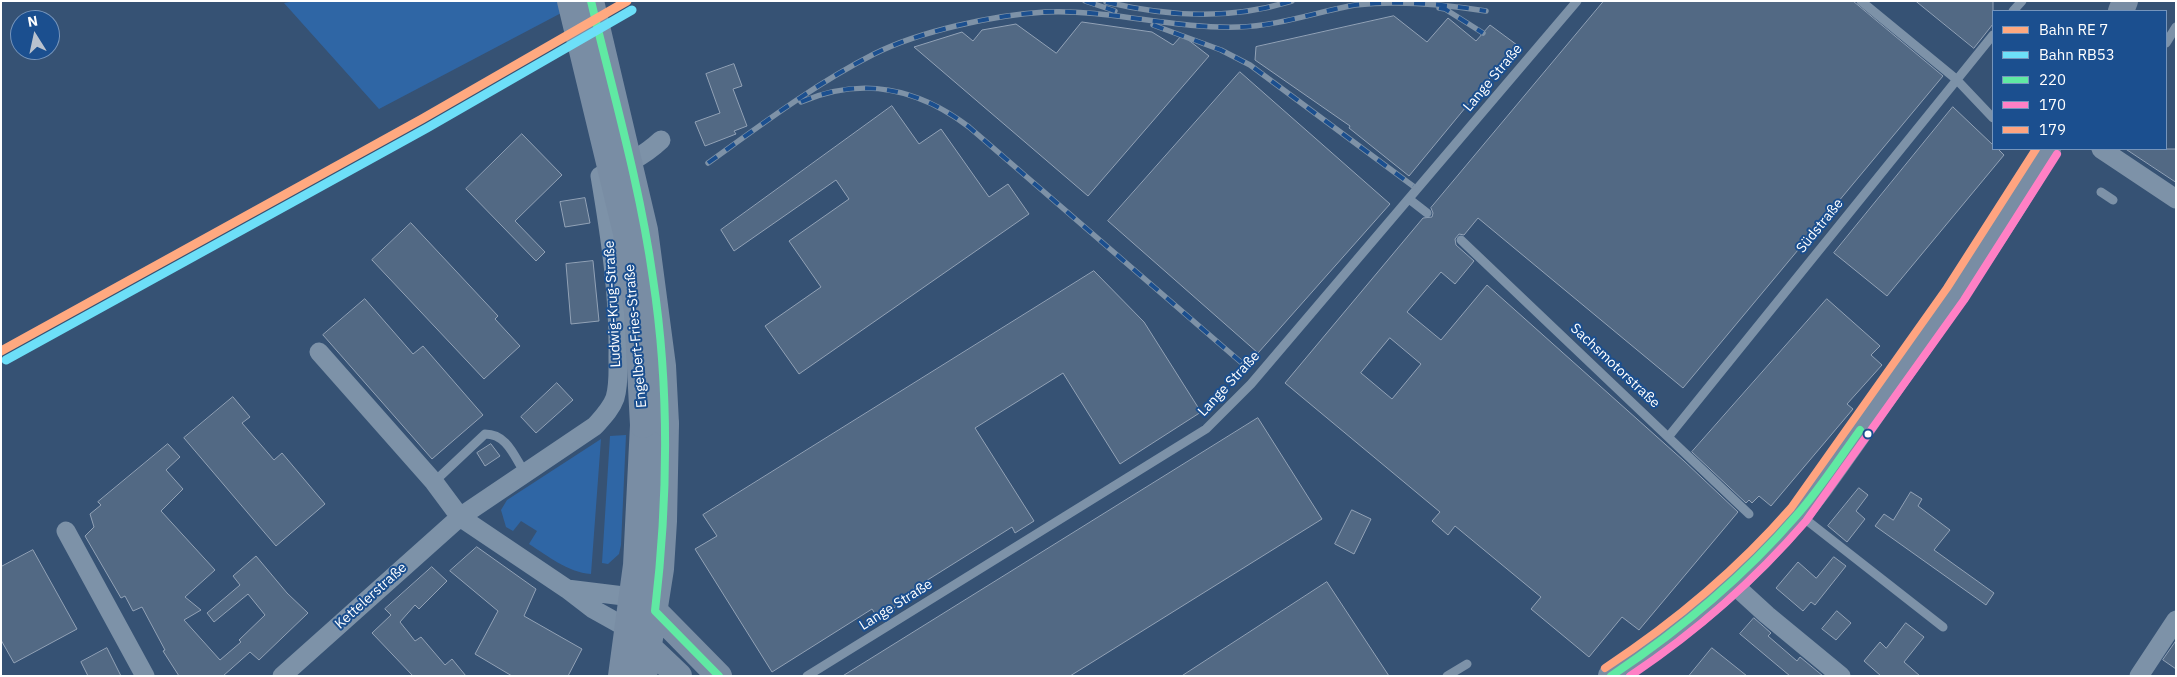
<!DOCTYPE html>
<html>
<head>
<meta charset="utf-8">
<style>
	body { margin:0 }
	#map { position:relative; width:2177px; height:677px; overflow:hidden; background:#365274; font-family:"IBM Plex Sans",sans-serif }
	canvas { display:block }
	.frame { position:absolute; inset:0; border:2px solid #fff; pointer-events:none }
	.legend { position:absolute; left:1992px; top:10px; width:175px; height:140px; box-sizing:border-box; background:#1b4f8f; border:1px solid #7695bc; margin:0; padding:6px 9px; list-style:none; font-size:15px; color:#fff }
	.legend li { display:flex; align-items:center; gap:10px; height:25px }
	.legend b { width:25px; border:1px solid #7695bc }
	.north { position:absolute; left:10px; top:10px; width:50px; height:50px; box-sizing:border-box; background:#1b4f8f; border:1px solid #7695bc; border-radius:50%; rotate:350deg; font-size:14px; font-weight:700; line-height:20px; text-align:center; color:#fff }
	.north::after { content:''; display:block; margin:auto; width:18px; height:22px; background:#b9c2ce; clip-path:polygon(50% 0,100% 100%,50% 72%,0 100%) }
</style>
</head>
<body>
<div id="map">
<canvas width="2177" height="677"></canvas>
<div class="frame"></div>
<ul class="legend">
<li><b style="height:6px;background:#ffa980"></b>Bahn RE 7</li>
<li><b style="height:6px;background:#6ddff8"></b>Bahn RB53</li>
<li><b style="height:6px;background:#60e9a3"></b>220</li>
<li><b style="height:6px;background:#ff80c5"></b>170</li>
<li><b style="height:6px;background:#ffa480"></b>179</li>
</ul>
<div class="north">N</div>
</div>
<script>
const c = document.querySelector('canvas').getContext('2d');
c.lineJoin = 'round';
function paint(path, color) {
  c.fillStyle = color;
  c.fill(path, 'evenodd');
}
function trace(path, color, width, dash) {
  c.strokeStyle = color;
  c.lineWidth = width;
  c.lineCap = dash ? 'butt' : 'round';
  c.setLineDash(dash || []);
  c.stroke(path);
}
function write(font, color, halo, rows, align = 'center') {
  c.font = font + ' "IBM Plex Sans",sans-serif';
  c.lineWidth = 4;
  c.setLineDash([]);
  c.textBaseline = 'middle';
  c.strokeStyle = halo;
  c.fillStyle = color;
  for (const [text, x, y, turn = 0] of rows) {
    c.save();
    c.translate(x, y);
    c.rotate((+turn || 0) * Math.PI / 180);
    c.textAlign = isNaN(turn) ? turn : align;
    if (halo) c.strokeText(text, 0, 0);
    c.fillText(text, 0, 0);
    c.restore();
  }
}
const green = new Path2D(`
	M295 1H584L379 109 284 3Z
	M626 435 621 545 619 554 608 564 602 563 610 436Z
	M601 439 591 574C567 572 548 556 529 544L537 531 521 521 513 531 506 527 501 510 507 500Z`);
const building = new Path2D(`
	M1604 1H1853L1943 76 1683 388 1478 218 1464 235 1459 234 1455 239 1456 245 1474 261 1455 284 1441 272 1407 312 1441 340 1487 285 1684 461 1738 512 1639 630 1622 617 1589 657 1531 609 1541 597 1455 526 1448 535 1432 521 1440 512 1285 383 1423 218 1432 217 1433 213 1431 208ZM1390 338 1421 364 1392 399 1361 373Z
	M1916 1H1993V24L1974 48Z
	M1394 16 1427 42 1448 18 1476 41 1490 25 1517 45 1409 176 1349 128 1350 126 1255 60 1256 47Z
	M1082 22 1152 32 1173 45 1182 35 1209 56 1088 196 914 47 962 32 973 41 982 30 1016 24 1056 53Z
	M734 64 742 86 733 89 747 126 734 131 736 134 705 146 695 122 720 113 706 74Z
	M1240 72 1390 204 1258 353 1108 221Z
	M892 106 919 144 941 129 989 197 1008 184 1029 214 799 374 765 326 821 287 789 241 849 199 836 180 734 251 721 230Z
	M1953 107 1993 145V149H1998L2004 155 1887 296 1834 253Z
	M522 134 562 175 515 221 545 252 536 261 466 189Z
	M2126 149H2176V182Z
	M585 198 590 223 565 227 560 202Z
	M411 223 498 316 495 319 520 346 484 379 372 260Z
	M593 261 599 321 571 324 566 264Z
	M1094 271 1144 322 1201 412 1120 464 1063 373 975 428 1034 521 1015 533 1012 527 894 601 897 606 878 618 872 609 772 672 695 549 717 536 703 515Z
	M365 299 413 354 423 346 483 415 432 459 323 335Z
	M1827 299 1880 346 1871 355 1882 365 1847 404 1853 409 1771 506 1759 496 1752 503 1749 500 1746 503 1692 452Z
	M557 383 573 400 536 433 521 417Z
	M233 397 250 417 242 423 274 460 282 453 325 504 276 546 184 438Z
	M1258 418 1322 519 1070 676H843Z
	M168 444 180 457 166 470 183 489 161 511 215 570 185 597 201 610 184 620 220 660 241 642 239 640 265 615 248 594 214 622 207 613 240 585 233 576 256 556 287 593 308 613 259 660 250 652 223 676H179L163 651 165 650 142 607 133 611 125 596 121 598 85 536 94 527 90 514 101 505 98 502Z
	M491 444 500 456 485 466 477 453Z
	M1859 488 1868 495 1856 511 1865 519 1847 542 1828 526Z
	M1911 492 1922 499 1918 506 1950 530 1934 550 1994 593 1986 605 1875 526 1884 514 1893 520Z
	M1352 510 1371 519 1354 554 1335 544Z
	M477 547 536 589 524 616 582 649 568 676H512L475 654 498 611 450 571Z
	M33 550 77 629 14 663 1 640V567Z
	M1834 557 1846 566 1815 605 1811 602 1803 611 1776 588 1798 562 1816 578Z
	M432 567 447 581 419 609 415 605 400 622 415 641 421 637 445 665 452 659 466 676H413L372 633 391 615 385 609Z
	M1327 582 1389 676H1182Z
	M1837 611 1851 623 1836 640 1822 629Z
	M1754 618 1771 633 1768 636 1797 661 1800 657 1823 676H1790L1740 634Z
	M1906 623 1924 637 1904 662 1920 676H1881L1864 661 1880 642 1886 648Z
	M2176 641V669L2163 660Z
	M107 648 121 676H88L81 662Z
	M1712 648 1747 676H1689Z`);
const service = new Path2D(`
	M1861 1 1956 79 1993 118
	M2013 11 2022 1
	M2166 43 2176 27
	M2101 192 2113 200
	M1409 199 1427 213
	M1461 240 1749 514
	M1669 436 1993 35
	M434 482 485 434C507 434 514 456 525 473
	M1800 515 1943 627
	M807 676 1206 429 1251 384 1577 1
	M1447 676 1467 664`);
const minor = new Path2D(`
	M2101 149 2176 199
	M319 352 434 482 460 517 567 589 593 609 627 628
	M66 531 145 676
	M1732 583 1767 615 1841 676
	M567 589 632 597
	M282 676 460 517 595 426C603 417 611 409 615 398 619 385 618 369 618 356 619 295 610 235 600 176 623 166 643 157 661 140
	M2139 676 2176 620`);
const secondary = new Path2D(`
	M2121 11 2125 1
	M646 605 655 611 719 676
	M639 638 679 676
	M621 676 636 565 643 425
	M644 676 661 569 664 521 666 424
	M1611 676C1690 626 1765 562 1820 487 1846 451 1871 415 1896 379 1950 304 2001 228 2048 149`);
const rail = new Path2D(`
	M1085 1 1115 11
	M1106 2C1170 17 1230 20 1292 1
	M1439 8 1445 9 1483 33
	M1153 25 1221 50 1250 65 1413 186
	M801 102C861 76 918 88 969 127L1243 364
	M708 163C762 124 815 84 874 54 920 31 994 15 1045 12 1110 9 1173 29 1238 27 1278 26 1316 12 1355 5 1400 0 1443 4 1486 11`);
const secondaryBridge = new Path2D(`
	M570 1 626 233 637 312 643 425
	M591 1 645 230 663 366 666 424`);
const bus1 = new Path2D(`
	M591 1C613 93 640 185 653 279 670 390 668 500 655 611L719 676
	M1611 676C1680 630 1742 578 1796 516 1820 489 1839 459 1860 430`);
const bus2 = new Path2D(`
	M1630 676C1696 632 1754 581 1806 521L1964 300 2057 154`);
const bus3 = new Path2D(`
	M1605 668C1675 622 1736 571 1791 508L1947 288 2036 149`);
const rail1 = new Path2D(`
	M1 351 422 119 627 1`);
const rail2 = new Path2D(`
	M6 360 427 128 632 10`);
const markers = [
	[1868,434,4.5,"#fff"]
];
const streetNames = [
	["Lange Straße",1493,78,-50],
	["Südstraße",1820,226,-51],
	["Ludwig-Krug-Straße",613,304,-93],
	["Engelbert-Fries-Straße",636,336,-95],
	["Sachsmotorstraße",1615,366,43],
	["Lange Straße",1229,384,-47],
	["Kettelerstraße",371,596,-42],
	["Lange Straße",896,605,-32]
];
paint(green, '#2f66a5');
paint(building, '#526984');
trace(building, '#92a2b6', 1);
trace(service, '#7d92a8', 9);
trace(minor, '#7d92a8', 19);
trace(secondary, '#798da4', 26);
trace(rail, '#7e92a7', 5.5);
trace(rail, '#1b4f8f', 4, [11]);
trace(secondaryBridge, '#798da4', 26);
trace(bus1, '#60e9a3', 8);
trace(bus2, '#ff80c5', 8);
trace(bus3, '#ffa480', 8);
trace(rail1, '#ffa980', 9);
trace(rail2, '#6ddff8', 9);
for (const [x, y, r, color] of markers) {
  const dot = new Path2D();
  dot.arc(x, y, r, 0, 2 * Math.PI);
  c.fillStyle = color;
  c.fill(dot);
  trace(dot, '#1b4f8f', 2);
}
write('14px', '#fff', '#1b4f8f', streetNames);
</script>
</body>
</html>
